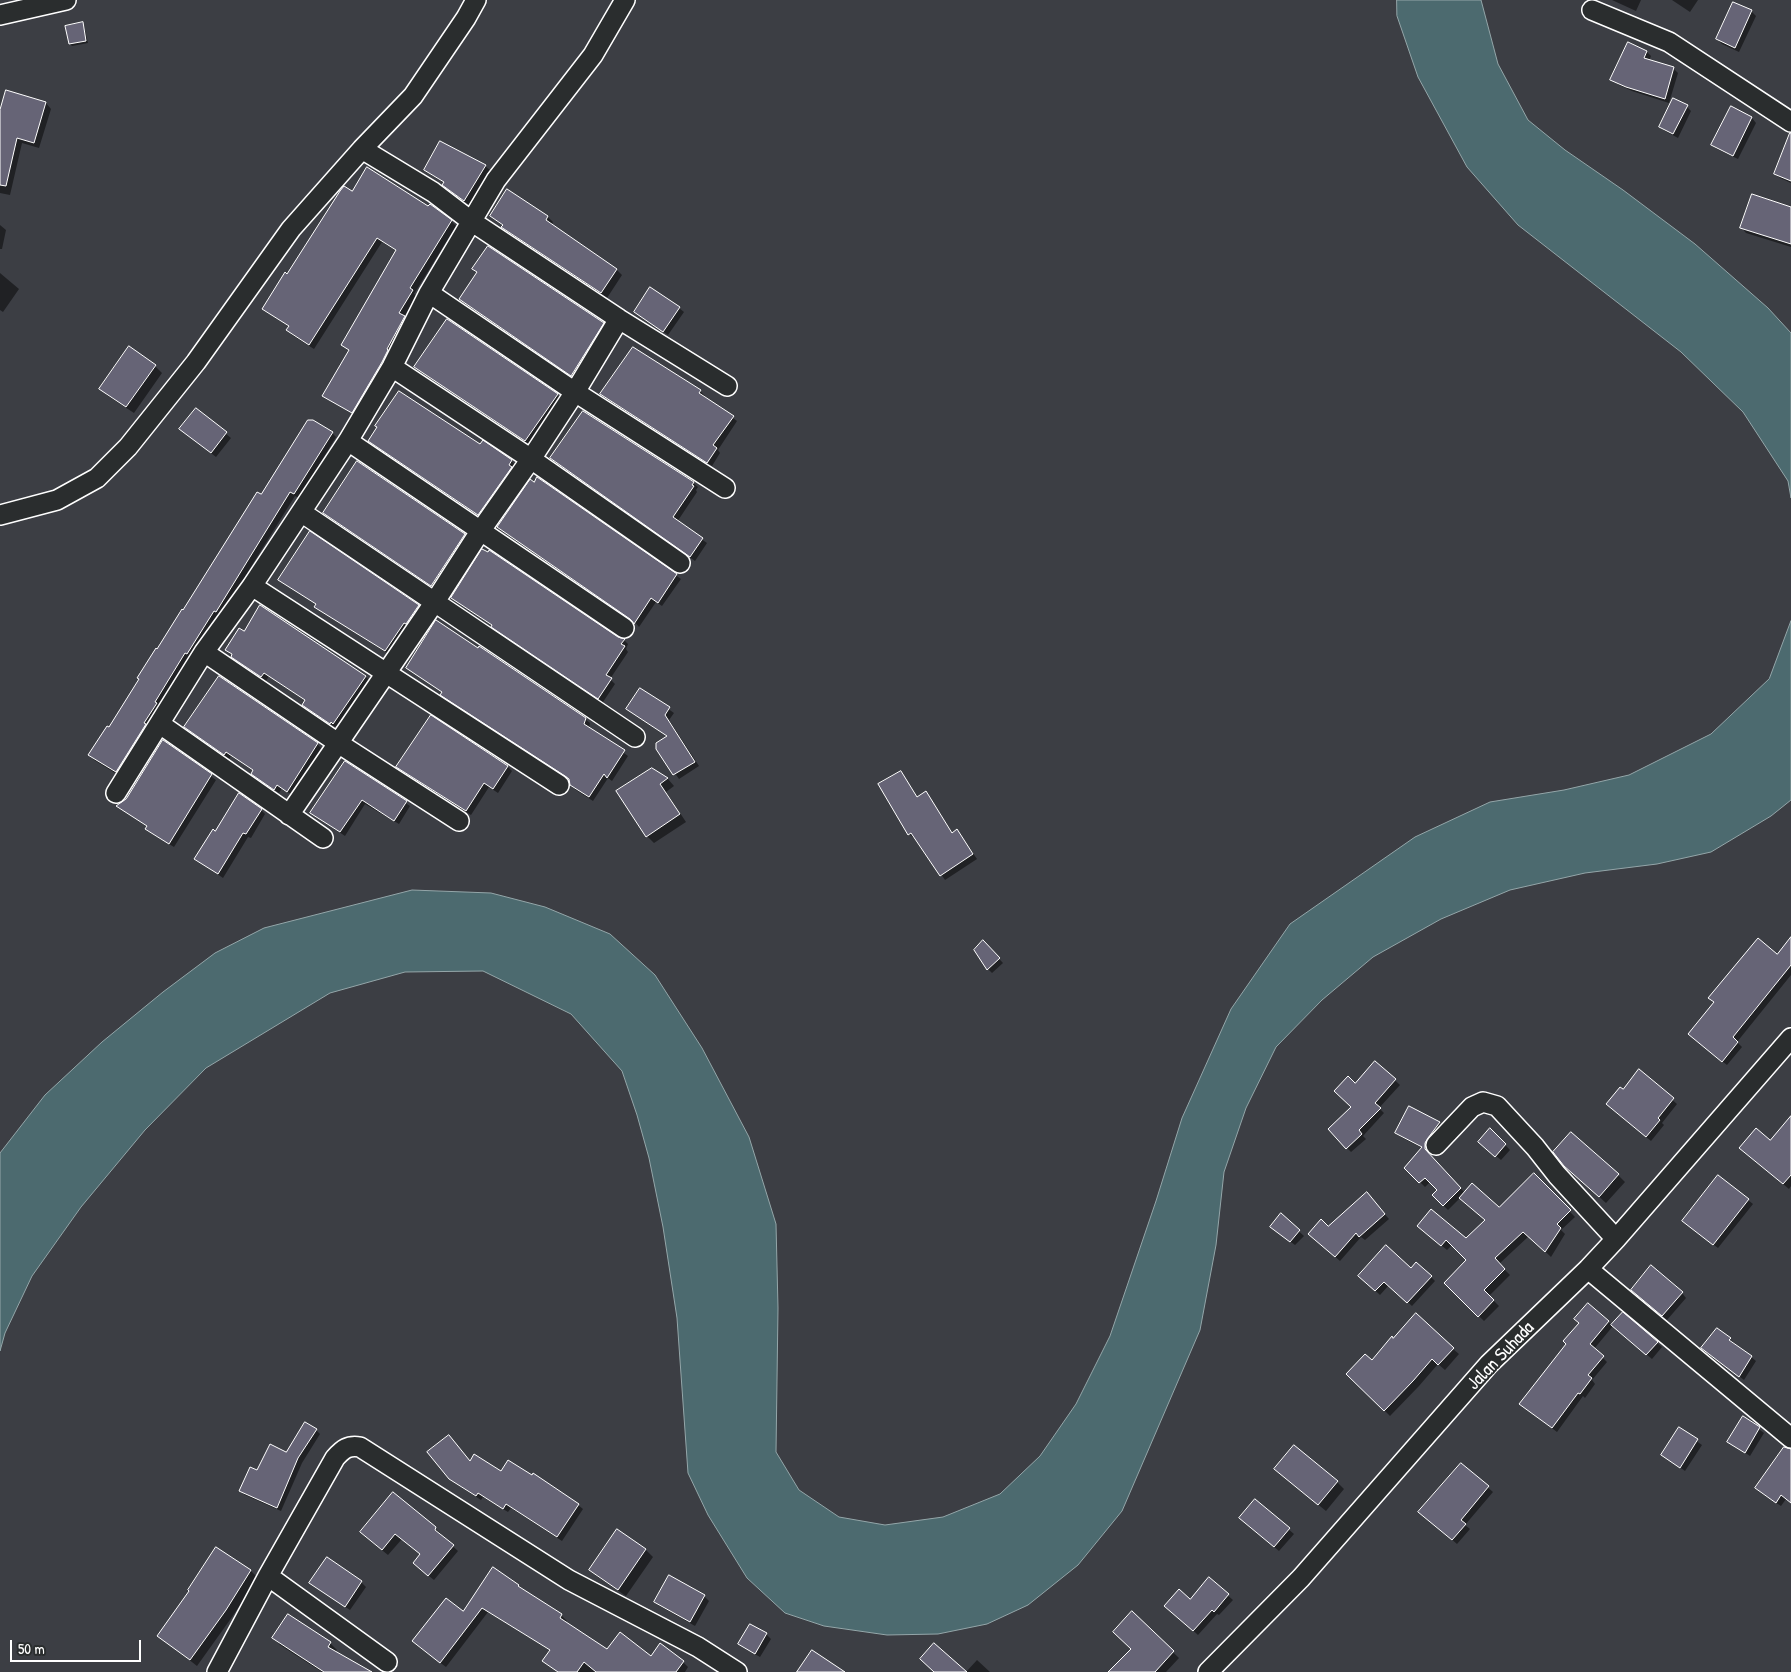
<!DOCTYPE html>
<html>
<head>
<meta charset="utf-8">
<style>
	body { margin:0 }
	#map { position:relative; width:1791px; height:1672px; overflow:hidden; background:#3c3e44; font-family:"Patrick Hand",sans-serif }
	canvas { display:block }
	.scale { position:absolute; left:10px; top:1640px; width:131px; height:22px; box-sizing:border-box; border:2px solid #fff; border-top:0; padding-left:6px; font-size:15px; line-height:18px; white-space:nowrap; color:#fff; -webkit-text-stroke:4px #2a2d2e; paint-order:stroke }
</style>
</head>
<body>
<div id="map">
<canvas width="1791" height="1672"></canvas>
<div class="scale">50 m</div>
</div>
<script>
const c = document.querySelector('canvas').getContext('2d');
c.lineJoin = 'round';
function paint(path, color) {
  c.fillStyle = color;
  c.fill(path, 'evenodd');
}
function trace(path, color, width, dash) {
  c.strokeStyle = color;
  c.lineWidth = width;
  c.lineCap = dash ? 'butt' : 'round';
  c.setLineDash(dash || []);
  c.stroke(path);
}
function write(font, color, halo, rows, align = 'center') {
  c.font = font + ' "Patrick Hand",sans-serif';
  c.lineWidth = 4;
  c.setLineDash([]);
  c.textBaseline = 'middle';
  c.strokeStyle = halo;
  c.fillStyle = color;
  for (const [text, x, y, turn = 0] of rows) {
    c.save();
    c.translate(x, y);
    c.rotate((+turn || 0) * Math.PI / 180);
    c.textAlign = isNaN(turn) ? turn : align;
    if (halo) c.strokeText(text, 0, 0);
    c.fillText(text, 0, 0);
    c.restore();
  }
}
const water = new Path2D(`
	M1397 0H1481L1498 64 1528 120 1565 150 1623 190 1695 244 1768 308 1791 333V498L1788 481 1743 412 1681 352 1518 225 1467 167 1418 77 1397 16Z
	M1791 621V800L1771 816 1711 852 1657 864 1585 873 1510 890 1441 919 1373 957 1322 1000 1276 1047 1246 1108 1224 1172 1216 1245 1200 1330 1122 1511 1078 1565 1028 1605 987 1624 938 1634 887 1635 824 1626 785 1613 747 1578 708 1515 688 1473 677 1318 663 1227 649 1158 637 1115 622 1071 571 1014 483 971 405 972 330 993 206 1068 145 1130 81 1207 32 1276 5 1333 0 1351V1153L45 1095 102 1042 163 992 215 953 264 928 412 890 491 893 545 907 610 934 655 975 702 1048 749 1137 776 1224 778 1308 776 1452 799 1490 839 1517 885 1525 943 1517 1000 1494 1040 1456 1076 1404 1110 1336 1156 1201 1182 1118 1231 1009 1290 924 1415 837 1490 802 1564 790 1629 775 1711 734 1769 679Z`);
const shadow = new Path2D(`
	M1612 0H1641L1636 11Z
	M1672 0H1698L1690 12Z
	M1734 3 1752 12 1756 16 1739 52 1722 44 1717 39Z
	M82 24 84 26 88 43 72 46 70 44Z
	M1636 47 1647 52 1651 56 1649 61 1673 68 1678 73 1669 103 1632 91 1619 85 1614 80Z
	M7 91 46 103 51 109 39 148 22 143 10 195 0 193V114Z
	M1687 107 1691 111 1678 138 1665 131 1660 127Z
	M1731 108 1752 118 1756 123 1738 159 1717 149 1712 145Z
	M1791 139V183L1780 178 1775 174Z
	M485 166 490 170 469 205 448 189 445 183 430 174 425 170Z
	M352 193 451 221 456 226 414 294 417 296 404 317 409 322 357 416 329 400 324 396 349 351 343 345 397 251 382 242 314 349 292 335 288 330 290 327 264 309Z
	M1791 209V247L1746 233 1742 228Z
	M491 216 548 217 553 222 551 225 616 269 622 275 607 298 508 233 502 227 503 226Z
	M0 225 6 230 2 249H0Z
	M474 269 603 324 607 328 576 379 460 299 478 273Z
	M0 273 19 289 3 312 0 310Z
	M679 308 684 312 668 335 636 312Z
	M634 349 700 391 705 396 704 397 737 421 718 450 720 453 712 466 606 399 601 394Z
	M155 366 162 373 134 413 108 396 101 389Z
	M420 371 557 395 561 399 530 445Z
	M196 409 231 438 216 457 185 433Z
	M332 433 336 437 299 498 295 496 221 615 219 614 192 658 190 657 159 707 161 709 120 776 94 760 90 755 110 729 158 651 261 496Z
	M370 441 480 446 511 461 516 465 483 519Z
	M551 458 693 483 698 487 696 490 697 492 677 522 707 543 695 561Z
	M537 479 681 579 662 606 656 602 639 627 634 621 499 527Z
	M324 513 464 535 469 539 436 590Z
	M280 580 418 606 423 610 390 655 321 611 317 605Z
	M452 598 624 640 628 644 626 649 628 652 610 679 615 684 603 702 497 631 493 626Z
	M226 649 366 677 370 681 338 727 336 726 335 727 308 709 304 705 306 701 269 676 266 681 237 661Z
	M478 649 585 719 590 723 589 728 628 756 612 781 608 778 593 801 576 790 571 785 570 779 407 668Z
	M640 689 674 713 669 720 699 766 679 779 658 749 668 737 627 709Z
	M185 727 317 744 321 748 292 795 282 788 279 793 257 778 252 774 254 771 231 756 229 759Z
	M163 741 216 780 174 847 151 833 147 829 148 827 118 806 126 800Z
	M345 762 410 806 399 824 365 804 345 836 311 813Z
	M397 767H508L512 771 498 793 489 787 471 815 402 771Z
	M652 769 668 779 674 786 666 792 686 822 654 843 647 836Z
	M900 773 918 798 926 793 930 798 953 834 957 831 961 836 977 859 945 880 916 837 914 838 909 834Z
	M261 810 265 814 251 838 248 837 223 878 196 859 216 832Z
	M1791 939V975L1737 1042 1742 1047 1727 1065 1694 1039 1715 1003 1709 998 1777 956Z
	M983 942 1003 963 992 973 988 969Z
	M1375 1062 1400 1085 1379 1108 1384 1113 1363 1136 1366 1139 1351 1152 1329 1129 1352 1107 1355 1085Z
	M1639 1071 1677 1104 1662 1123 1664 1125 1651 1141 1612 1109 1623 1091Z
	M1791 1117V1186L1789 1189 1746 1153 1770 1142Z
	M1439 1123 1444 1127 1429 1148V1154L1465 1193 1499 1208 1534 1175 1575 1217 1561 1230 1565 1234 1551 1257 1529 1236 1499 1264 1510 1275 1489 1296 1499 1306 1484 1321 1445 1283 1467 1260 1452 1245 1447 1250 1424 1231 1466 1240 1486 1220 1461 1197 1448 1210 1433 1195 1438 1190 1430 1182 1425 1187 1406 1168 1422 1148 1401 1137 1396 1133Z
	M1490 1129 1510 1150 1501 1160 1484 1146Z
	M1573 1173 1618 1175 1625 1182 1606 1203Z
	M1371 1199 1389 1219 1365 1240 1361 1237 1340 1261 1314 1238Z
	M1748 1200 1753 1204 1718 1248 1688 1225Z
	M1281 1215 1304 1236 1295 1245 1276 1231Z
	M1411 1269 1431 1277 1435 1281 1412 1306 1389 1285 1380 1295 1360 1276Z
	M1682 1293 1686 1298 1667 1320 1637 1294Z
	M1588 1304 1613 1326 1623 1314 1662 1347 1652 1359 1613 1326 1594 1349 1607 1362 1592 1380 1595 1384 1585 1398 1583 1396 1557 1432 1520 1404 1567 1344 1565 1341 1580 1323 1576 1319Z
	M1717 1329 1756 1361 1744 1380 1702 1348Z
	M1453 1349 1459 1354 1445 1370 1438 1364 1419 1386 1390 1416 1348 1374 1372 1362Z
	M1744 1418 1764 1433 1750 1456 1729 1442Z
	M1679 1429 1702 1445 1685 1471 1663 1455Z
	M316 1430 320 1434 302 1463 281 1511 245 1495 241 1491 257 1472 286 1454Z
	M1791 1453V1503L1786 1499 1781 1506 1761 1493Z
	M470 1462 502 1473 578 1505 583 1509 562 1541 511 1508 508 1512 483 1497 481 1500 455 1483 450 1478Z
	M1461 1464 1493 1492 1465 1525 1470 1529 1457 1544 1425 1516Z
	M1283 1476 1337 1482 1344 1489 1326 1511Z
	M1255 1501 1294 1534 1279 1551 1245 1522Z
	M435 1528 441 1534 440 1535 458 1551 434 1580 420 1569 422 1555 402 1539 388 1555 367 1538Z
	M618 1531 646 1550 653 1557 626 1596 598 1577 591 1570Z
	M216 1549 251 1571 258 1578 232 1617 197 1666 159 1636 191 1591Z
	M669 1577 704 1596 709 1601 695 1626 660 1606 655 1602Z
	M1209 1579 1233 1600 1219 1615 1217 1614 1198 1635 1171 1610 1190 1601Z
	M361 1582 366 1587 350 1610 315 1587Z
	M523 1591 561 1615 567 1621 565 1623 607 1651 683 1662 688 1667 685 1672H558L544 1661 551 1651 488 1612 446 1667 419 1647 463 1612Z
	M1132 1613 1179 1658 1166 1672H1110L1132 1649Z
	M288 1616 330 1643 337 1650 335 1652 368 1672H322L280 1645 274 1638Z
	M766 1634 771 1639 760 1657 744 1648 740 1644Z
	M977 1660 990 1672H966Z`);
const building = new Path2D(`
	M1733 2 1752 10 1735 48 1716 39Z
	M83 22 86 41 69 44 65 26Z
	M1628 42 1647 51 1644 58 1674 67 1665 99 1626 87 1610 80Z
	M6 90 46 102 34 143 17 138 6 186 0 185V110Z
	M1673 98 1688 105 1673 134 1659 127Z
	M1731 106 1752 117 1733 156 1711 145Z
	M1790 133H1791V181L1774 174Z
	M440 141 486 165 464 201 442 185 444 182 424 170Z
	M367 167 428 206 430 204 452 220 410 288 413 290 399 313 405 316 387 349 388 350 382 362 352 413 322 396 349 350 341 345 396 250 377 238 309 345 286 330 289 326 262 309 285 272 287 274 340 191 344 186 352 191Z
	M507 189 548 216 546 220 617 269 601 293 501 227 503 225 490 216Z
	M1752 194 1791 207V244L1740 228Z
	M488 246 604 323 571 376 459 299 477 272 472 269Z
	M650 287 680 307 663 332 634 312Z
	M447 319 558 394 525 441 414 367Z
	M129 346 156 365 126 407 99 389Z
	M633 347 701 390 699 393 734 416 713 445 717 448 707 463 600 394Z
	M399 391 480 444 483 440 512 460 509 465 512 467 478 515 368 441 377 427 375 426Z
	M196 408 227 432 211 453 179 429Z
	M583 411 694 482 692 485 694 486 673 517 703 538 690 557 550 458Z
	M308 420H313L333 432 294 494 290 492 216 612 214 611 187 654 185 653 155 702 157 703 144 723 146 724 116 772 88 755 107 726 109 727 139 679 137 678 156 648 157 649 182 609 183 610 257 492 261 494Z
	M357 461 465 534 431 586 323 513Z
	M537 477 677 574 658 603 651 598 634 624 630 619 497 527 530 479 534 482Z
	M310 531 419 605 406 624 404 623 385 651 314 607 316 604 278 580Z
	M482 549 488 552 489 550 618 637 625 639 621 644 625 646 606 675 612 678 598 699 491 627 492 625 451 598Z
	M260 605 366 676 333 724 331 722 330 724 302 705 305 700 264 673 261 677 231 657 232 654 225 650 239 628 244 631Z
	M436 620 478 648 479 646 586 718 584 724 625 750 607 778 604 774 589 797 570 785 569 779 565 776 440 695 442 692 406 668Z
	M219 676 318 743 287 792 277 785 274 790 251 774 253 770 226 752 224 755 184 727Z
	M640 688 670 707 665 715 695 762 673 775 656 749V743L667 736 626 709Z
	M431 715 508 766 493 789 484 783 466 811 396 767Z
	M163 740 212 774 169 844 145 829 147 826 116 806 126 799Z
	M345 761 407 801 394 821 362 800 340 832 310 813Z
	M652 768 668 778 660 784 680 814 646 837 616 791Z
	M901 771 917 797 926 791 952 833 957 829 973 854 940 876 911 833 908 835 878 784Z
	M239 793 262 809 246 834 243 833 218 874 194 859 213 829 215 831Z
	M1791 937V965L1733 1037 1738 1042 1722 1062 1688 1034 1714 1002 1708 998 1758 938 1777 954Z
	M983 940 1000 958 987 970 974 950Z
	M1375 1061 1396 1079 1375 1103 1381 1108 1359 1130 1362 1134 1346 1149 1328 1129 1351 1107 1334 1091 1348 1076 1355 1083Z
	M1639 1069 1674 1098 1658 1118 1660 1120 1646 1137 1606 1104 1620 1087 1623 1089Z
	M1409 1106 1440 1122 1428 1138 1425 1143V1149L1461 1188 1443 1206 1432 1195 1437 1190 1425 1178 1419 1183 1404 1168 1422 1147 1395 1133Z
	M1791 1116V1175L1783 1184 1739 1148 1756 1128 1770 1140Z
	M1490 1128 1506 1144 1495 1157 1478 1142Z
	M1571 1132 1619 1174 1599 1197 1564 1166 1553 1152Z
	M1534 1173 1571 1210 1557 1224 1561 1228 1545 1252 1523 1232 1495 1258 1505 1269 1484 1290 1494 1300 1478 1317 1444 1283 1466 1260 1446 1240 1441 1246 1417 1226 1431 1209 1466 1238 1485 1220 1459 1198 1472 1183 1499 1207Z
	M1718 1175 1749 1199 1713 1245 1682 1221Z
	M1367 1192 1385 1214 1359 1237 1356 1233 1335 1257 1308 1234 1321 1219 1328 1226Z
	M1281 1213 1300 1230 1290 1242 1270 1227Z
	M1386 1245 1411 1268 1416 1262 1432 1276 1407 1303 1384 1282 1375 1291 1358 1276Z
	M1651 1265 1683 1292 1662 1316 1631 1290Z
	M1588 1303 1609 1321 1590 1344 1604 1356 1588 1375 1592 1378 1580 1394 1578 1393 1552 1428 1519 1404 1566 1344 1563 1341 1579 1323 1574 1319Z
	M1623 1312 1658 1342 1646 1355 1611 1325Z
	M1416 1313 1454 1348 1438 1365 1432 1359 1413 1381 1384 1411 1346 1374 1365 1354 1372 1360 1392 1336 1393 1338Z
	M1717 1328 1731 1338 1729 1340 1752 1356 1739 1377 1701 1348Z
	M1743 1416 1760 1427 1745 1453 1727 1442Z
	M305 1422 317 1429 298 1458 277 1508 239 1491 250 1467 257 1470 270 1444 286 1452Z
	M1679 1427 1698 1439 1680 1468 1661 1455Z
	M449 1435 470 1461 474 1454 501 1471 508 1460 532 1475 533 1473 579 1504 557 1537 506 1504 503 1509 478 1493 476 1496 449 1479 427 1452Z
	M1294 1445 1338 1481 1318 1505 1274 1469Z
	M1784 1447 1791 1449V1503L1781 1495 1776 1503 1755 1488Z
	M1461 1463 1489 1486 1461 1520 1466 1524 1452 1540 1418 1512Z
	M393 1492 436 1527 435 1530 454 1545 428 1576 413 1563 420 1554 395 1534 382 1550 360 1532Z
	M1255 1499 1290 1528 1274 1547 1239 1518Z
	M617 1529 646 1549 618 1590 589 1570Z
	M216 1547 251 1570 226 1610 190 1660 157 1636 189 1591 188 1590Z
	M327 1557 362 1581 345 1607 309 1583Z
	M493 1567 519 1585 518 1586 562 1614 560 1618 607 1649 620 1632 651 1656 660 1643 684 1661 676 1672H596L584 1662 577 1672H558L542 1661 550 1650 482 1608 440 1663 412 1641 446 1598 463 1611Z
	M669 1575 705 1595 690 1622 654 1602Z
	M1209 1577 1229 1594 1214 1612 1212 1610 1193 1631 1164 1606 1179 1589 1190 1599Z
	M1132 1611 1174 1651 1155 1672H1108L1131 1649 1113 1632Z
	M288 1614 331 1642 328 1647 372 1672H324L272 1638Z
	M750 1624 767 1633 755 1654 738 1644Z
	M934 1643 967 1672H934L920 1659Z
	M812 1650 845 1672H797Z`);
const street = new Path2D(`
	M1592 10 1669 42 1791 122
	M0 15 66 0
	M362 149 433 192 471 221 619 319 727 386
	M429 293 575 392 725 488
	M392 367 531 459 680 563
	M348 441 624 628
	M301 512 635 737
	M0 515 57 500 97 478 128 447 196 362 291 229 362 149 413 96 466 18 476 0
	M252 586 559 785
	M204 652 338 743 459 821
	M160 724 323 838
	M116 793 204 652 252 586 348 441 392 367 429 293 496 180 593 55 625 0
	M289 815 434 603 481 530 531 459 575 392 619 319
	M1436 1145 1472 1107 1483 1102 1497 1106 1535 1147 1557 1175 1616 1239
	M1588 1269 1791 1438
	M268 1576 387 1662
	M217 1672 268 1576 335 1458C343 1449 348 1445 360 1447L569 1580 698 1647 737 1672
	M1208 1672 1301 1578 1489 1364 1588 1269 1616 1239 1791 1038`);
const streetNames = [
	["Jalan Suhada",1501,1356,-46]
];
paint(water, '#4c6a6f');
trace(water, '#94a6a9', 1);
paint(shadow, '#0007');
paint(building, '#666476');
trace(building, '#fff', 1);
trace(street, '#fff', 22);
trace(street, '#2a2d2e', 19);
write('19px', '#fff', '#2a2d2e', streetNames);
</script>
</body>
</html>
